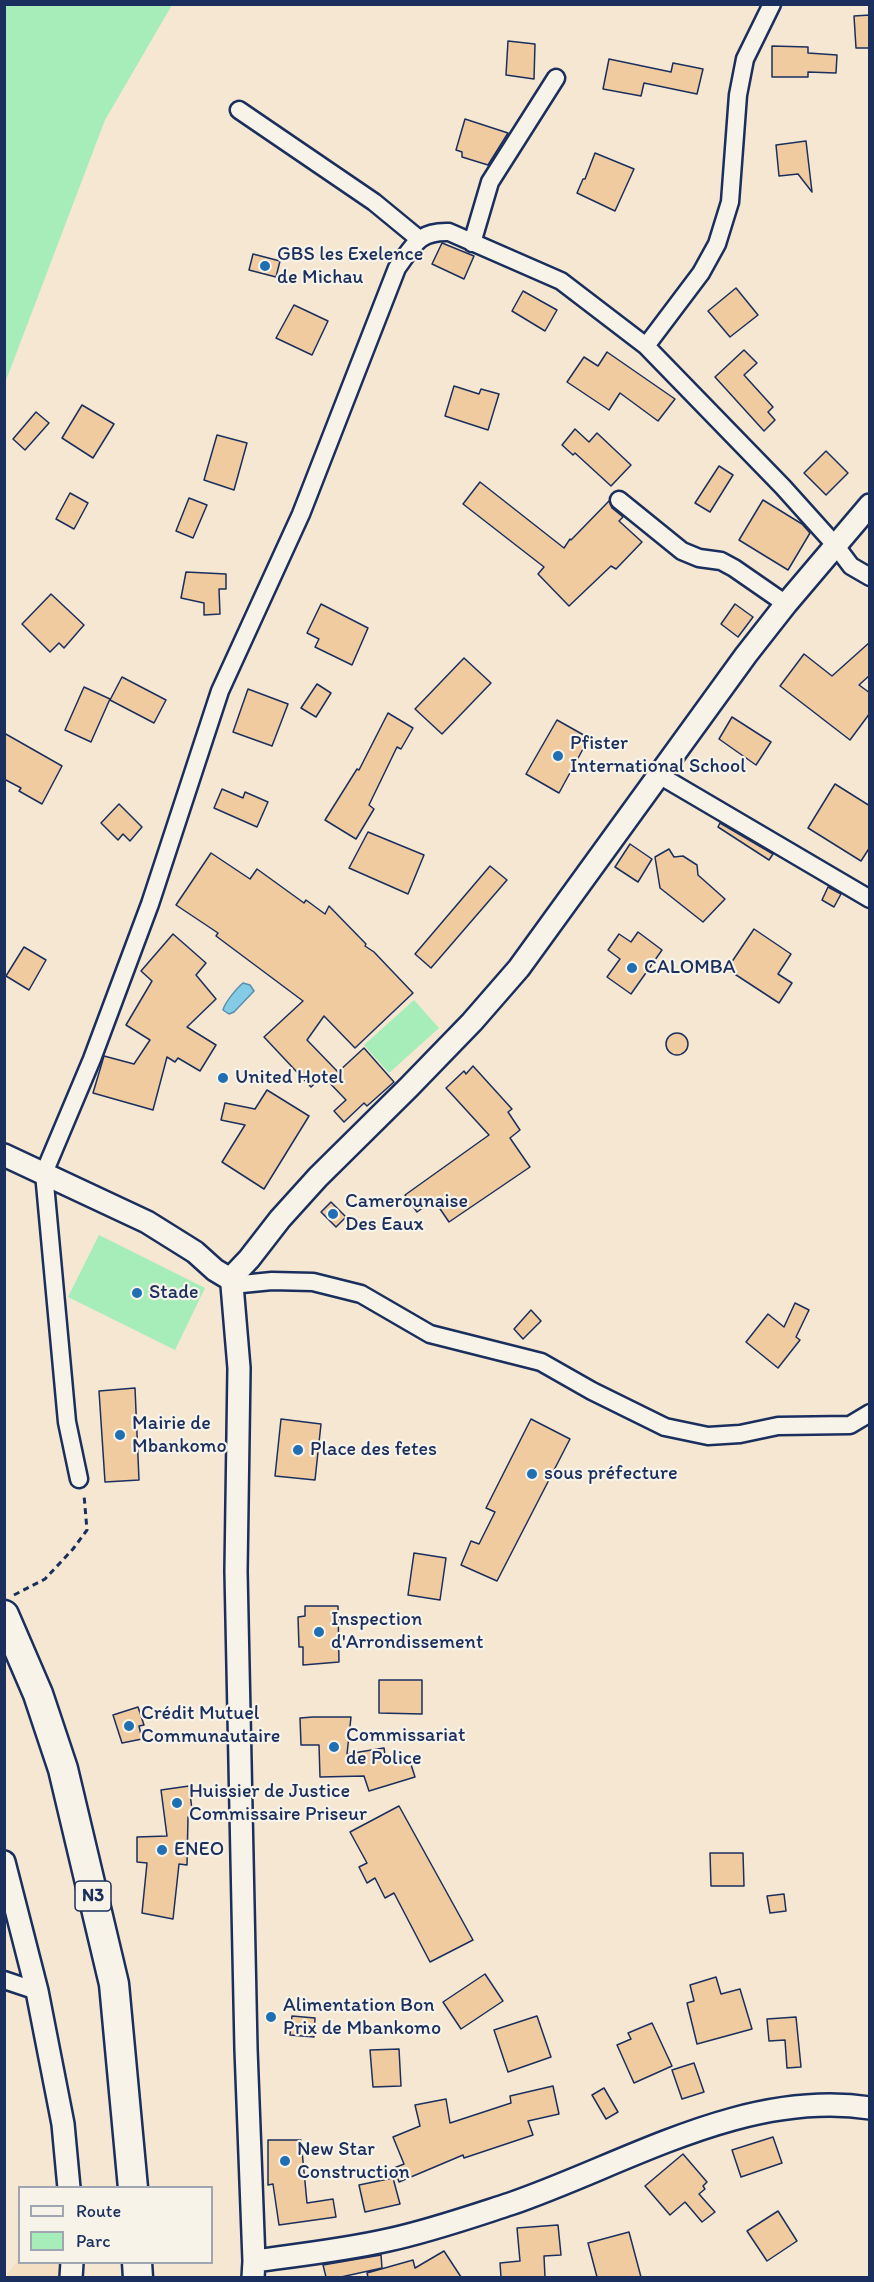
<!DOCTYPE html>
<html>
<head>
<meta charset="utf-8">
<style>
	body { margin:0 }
	#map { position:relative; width:874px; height:2282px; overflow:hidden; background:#f5e7d2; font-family:Itim,sans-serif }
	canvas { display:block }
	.frame { position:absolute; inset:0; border:6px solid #1b2f5e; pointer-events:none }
	.legend { position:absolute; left:18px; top:2186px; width:195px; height:78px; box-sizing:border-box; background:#f7f3e8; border:2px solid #9fa5b1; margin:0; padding:8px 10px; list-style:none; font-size:18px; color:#1b2f5e }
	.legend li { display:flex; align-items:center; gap:12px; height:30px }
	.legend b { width:30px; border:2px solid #9fa5b1 }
</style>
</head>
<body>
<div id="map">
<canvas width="874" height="2282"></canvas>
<div class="frame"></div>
<ul class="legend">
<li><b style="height:8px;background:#f7f3e8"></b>Route</li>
<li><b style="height:16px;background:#a6edba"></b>Parc</li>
</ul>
</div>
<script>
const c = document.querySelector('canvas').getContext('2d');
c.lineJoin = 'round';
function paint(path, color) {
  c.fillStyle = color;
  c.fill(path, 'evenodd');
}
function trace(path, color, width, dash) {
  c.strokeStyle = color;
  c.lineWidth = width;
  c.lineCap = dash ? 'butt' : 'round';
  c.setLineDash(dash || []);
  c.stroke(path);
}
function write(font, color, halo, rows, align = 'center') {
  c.font = font + ' Itim,sans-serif';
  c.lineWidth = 4.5;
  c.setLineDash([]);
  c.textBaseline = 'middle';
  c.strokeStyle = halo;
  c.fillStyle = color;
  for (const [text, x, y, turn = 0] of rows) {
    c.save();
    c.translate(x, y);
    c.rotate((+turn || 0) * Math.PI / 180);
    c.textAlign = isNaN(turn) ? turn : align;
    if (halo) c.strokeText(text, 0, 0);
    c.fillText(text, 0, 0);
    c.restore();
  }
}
const built = new Path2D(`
	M19 2258 20 2262 73 2263V2277L5 2278Z`);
const green = new Path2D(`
	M5 4 172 5 105 120 5 383Z
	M414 1000 439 1028 389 1073 364 1045Z
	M99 1235 205 1288 175 1350 68 1297Z`);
const water = new Path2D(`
	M243 983 250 985 254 991 234 1012 229 1014 223 1010C225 1002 237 988 243 983Z`);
const building = new Path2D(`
	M870 15V48H856L854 16Z
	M508 41 535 44 534 79 506 75Z
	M772 46 808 47V53L837 55 836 73 808 72V77H772Z
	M609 59 671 72 673 63 703 69 697 94 644 83 641 96 603 89Z
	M465 119 508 133 488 165 462 157V152L456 150Z
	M806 141 812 192 798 174 779 176 776 145Z
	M595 153 634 169 615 211 577 193 583 179H585Z
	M442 243 474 256 464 279 432 264Z
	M253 254 280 261 276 277 249 270Z
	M736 288 758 315 730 337 708 311Z
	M523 291 557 310 545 331 512 311Z
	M294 305 328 321 312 355 276 338Z
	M744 350 757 363 744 375 773 407 768 412 775 420 764 431 715 377Z
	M607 352 675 399 658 421 620 393 609 410 567 382 584 357 598 366Z
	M454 386 479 394 481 389 499 394 488 430 445 416Z
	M82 405 114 424 93 458 62 438Z
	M36 412 49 423 25 450 13 439Z
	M575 429 589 442 597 433 631 465 611 486 575 453 573 455 562 445Z
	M217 435 247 443 234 490 204 480Z
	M826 451 848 473 826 495 804 473Z
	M719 466 733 475 710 512 695 503Z
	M480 482 564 548 570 539 571 540 609 501 612 508 623 517 619 521 642 542 616 569 611 566 569 606 538 574 544 567 463 504Z
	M70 493 88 503 74 529 56 519Z
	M189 498 207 505 193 538 176 531Z
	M763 500 802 524 810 533 788 570 739 540Z
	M186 572 226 574V589H219L220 614 204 615V603L181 598Z
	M51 594 84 625 64 648 59 643 50 652 22 624Z
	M321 604 368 628 352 665 315 647 319 639 307 633Z
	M735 604 753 617 738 637 721 624Z
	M870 642V675L859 685 870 693V713L850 740 780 686 804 654 832 676Z
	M464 658 491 683 442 734 415 709Z
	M122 677 166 700 154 723 110 700Z
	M317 684 331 693 316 717 301 708Z
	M84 687 110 699 91 742 65 730Z
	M248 689 288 704 272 746 233 732Z
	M388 713 413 728 401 749 397 747 369 805 374 809 356 839 325 820 357 769 359 770Z
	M732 717 771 742 756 765 719 739Z
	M557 720 589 738 559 793 526 774Z
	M4 733 62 766 42 804 19 791 21 788 4 779Z
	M835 784 870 806V847L861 861 808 828Z
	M222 789 243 798 245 792 268 802 257 827 214 808Z
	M119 804 142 827 130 841 123 834 118 840 101 823Z
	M720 823 773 854 769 860 718 827Z
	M368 832 424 855 408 894 349 868Z
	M630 844 652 859 638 882 615 867Z
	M669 849 674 857 683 856 697 865 698 875 725 899 703 922 660 888 655 857Z
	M211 853 250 879 257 869 304 903 306 900 325 914 329 906 366 944 365 946 374 952 413 993 355 1048 324 1016 307 1040 338 1072 364 1048 394 1082 367 1106 364 1103 344 1122 334 1111 346 1100 323 1076 311 1087 264 1037 303 1001 216 936 218 933 176 905Z
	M490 866 507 880 431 968 415 954Z
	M828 887 841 894 834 907 822 900Z
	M754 929 791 954 778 974 792 983 779 1003 727 969Z
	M638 932 662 950 631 994 607 977 620 959 608 950 619 934 631 942Z
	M173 934 206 963 196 975 216 999 187 1027 216 1045 200 1071 178 1058 175 1062 167 1057 153 1110 93 1093 104 1056 134 1064 150 1040 126 1025 152 981 141 971Z
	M24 947 46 960 29 990 6 976Z
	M666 1044a11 11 0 1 1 22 0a11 11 0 1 1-22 0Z
	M473 1066 512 1109 508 1112 520 1130 510 1138 530 1167 449 1222 434 1200 417 1212 405 1195 489 1135 446 1088 464 1071 466 1074Z
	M267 1090 309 1116 264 1189 222 1162 245 1125 221 1120 225 1103 255 1109Z
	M331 1202 346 1217 336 1227 321 1212Z
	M795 1303 809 1310 796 1337 800 1340 778 1368 746 1342 768 1314 784 1327Z
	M531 1310 541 1321 523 1339 514 1329Z
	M135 1388 139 1480 105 1482 99 1391Z
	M281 1419 321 1424 315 1480 275 1476Z
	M531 1419 570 1439 497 1581 461 1565 471 1541 479 1544 495 1512 486 1508Z
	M414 1553 446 1558 440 1600 408 1595Z
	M305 1606H338L339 1662 303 1665V1647H299L298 1617 305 1616Z
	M379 1680H422V1714L379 1713Z
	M138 1707 144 1725 139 1726 142 1739 122 1743 113 1715Z
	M313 1717H351L347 1754 384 1748 386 1762 408 1755 415 1777 369 1791 364 1776 320 1777 319 1745H301L300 1718Z
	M189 1786 193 1817H188L187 1865 179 1864 173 1919 142 1913 147 1863 137 1862V1837L167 1836 161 1790Z
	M399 1806 473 1940 430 1962 394 1893 385 1898 375 1878 367 1883 359 1867 367 1863 350 1832Z
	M710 1853H743L744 1886H711Z
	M784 1894 786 1911 770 1913 767 1896Z
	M485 1974 503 2001 461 2029 443 2002Z
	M716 1977 721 1994 740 1989 752 2029 697 2044 687 2003 694 2001 690 1985Z
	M292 2016 315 2018 314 2037 290 2035Z
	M537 2016 551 2057 508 2072 494 2030Z
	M796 2017 801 2067 787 2068 785 2040 769 2041 767 2019Z
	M652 2023 672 2066 634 2083 617 2045 631 2039 628 2033Z
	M399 2049 401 2086 373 2087 370 2050Z
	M694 2063 704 2092 682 2099 672 2070Z
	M553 2086 559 2114 528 2121 533 2135 464 2158 463 2155 399 2182 394 2168 404 2164 393 2137 420 2126 415 2105 446 2099 450 2123 511 2103 510 2096Z
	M604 2088 618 2112 606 2119 592 2095Z
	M773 2137 782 2163 741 2177 732 2150Z
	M268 2140H301L307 2203 333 2199 336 2217 279 2225 273 2184 268 2185Z
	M683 2154 707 2182 703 2186 705 2189 699 2194 715 2212 702 2222 685 2202 670 2215 645 2186Z
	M393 2178 400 2204 365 2212 359 2185Z
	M778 2211 797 2241 767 2261 747 2231Z
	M558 2225 561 2255 544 2256 545 2277H501L500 2263 520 2261 517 2228Z
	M629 2232 641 2277H597L588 2243Z
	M444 2251 461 2277H368L367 2273 413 2260 415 2268Z
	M381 2255 382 2268 341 2277H326L323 2265Z`);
const path = new Path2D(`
	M14 1595 45 1579 73 1549 87 1530 84 1495`);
const minor = new Path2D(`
	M239 110 374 202 419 239
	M472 243 490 182 556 78
	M646 346 701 273 717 244 730 202 738 95 745 59 772 4
	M619 500 682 551 699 558 721 561 734 568 786 604
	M659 775 870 899
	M232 1285 272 1281 313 1282 361 1294 430 1334 541 1362 592 1391 665 1427 708 1436 740 1434 778 1426 850 1425 870 1413
	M79 1479 67 1422 44 1173 92 1059 150 904 220 691 301 514 397 268C414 245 418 231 449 232L561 281 646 346 783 487 836 546 851 566 870 577
	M4 1980 37 1991`);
const tertiary = new Path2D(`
	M4 1155 147 1222 195 1252 215 1270 230 1279 232 1285 239 1368 236 1571 246 2049 254 2261 253 2278
	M230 1279 249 1259 280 1219 318 1177 409 1087 472 1022 519 968 746 655 786 604 870 505
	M4 1862 37 1991 63 2124 69 2188
	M254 2261C299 2255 344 2250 388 2240 430 2231 470 2217 510 2204 624 2165 744 2089 870 2108
	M71 2278 72 2262`);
const trunk = new Path2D(`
	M4 1615 38 1694 63 1769 114 1984 133 2188
	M137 2262 138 2278`);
const markers = [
	[265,266,6,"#1f6fb2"],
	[558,756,6,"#1f6fb2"],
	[632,968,6,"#1f6fb2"],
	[223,1078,6,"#1f6fb2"],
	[333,1214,6,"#1f6fb2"],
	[137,1293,6,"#1f6fb2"],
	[120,1435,6,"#1f6fb2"],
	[298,1450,6,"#1f6fb2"],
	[532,1474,6,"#1f6fb2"],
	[319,1632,6,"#1f6fb2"],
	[129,1726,6,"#1f6fb2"],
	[334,1747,6,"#1f6fb2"],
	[177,1803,6,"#1f6fb2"],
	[162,1850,6,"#1f6fb2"],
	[271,2017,6,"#1f6fb2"],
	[285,2161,6,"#1f6fb2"]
];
const shields = [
	[93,1896,36]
];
const shieldNames = [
	["N3",93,1896]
];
const poiNames = [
	["GBS les Exelence",277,255],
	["de Michau",277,278],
	["Pfister",570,744],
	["International School",570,767],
	["CALOMBA",644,968],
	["United Hotel",235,1078],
	["Camerounaise",345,1202],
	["Des Eaux",345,1225],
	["Stade",149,1293],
	["Mairie de",132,1424],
	["Mbankomo",132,1447],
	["Place des fetes",310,1450],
	["sous préfecture",544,1474],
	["Inspection",331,1620],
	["d'Arrondissement",331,1643],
	["Crédit Mutuel",141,1714],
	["Communautaire",141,1737],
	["Commissariat",346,1736],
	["de Police",346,1759],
	["Huissier de Justice",189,1792],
	["Commissaire Priseur",189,1815],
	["ENEO",174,1850],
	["Alimentation Bon",283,2006],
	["Prix de Mbankomo",283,2029],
	["New Star",297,2150],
	["Construction",297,2173]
];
paint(built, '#f4dfc3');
paint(green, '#a6edba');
paint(water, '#84cce5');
trace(water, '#5a8daf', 1.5);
paint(building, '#f0cba0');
trace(building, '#1b2f5e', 1.5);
trace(minor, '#1b2f5e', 21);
trace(tertiary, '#1b2f5e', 26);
trace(trunk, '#1b2f5e', 33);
trace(path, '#1b2f5e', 3, [6, 4.5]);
trace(minor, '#f7f3e8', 16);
trace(tertiary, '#f7f3e8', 21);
trace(trunk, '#f7f3e8', 28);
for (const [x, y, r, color] of markers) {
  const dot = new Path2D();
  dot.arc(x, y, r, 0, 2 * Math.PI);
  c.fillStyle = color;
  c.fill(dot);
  trace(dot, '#f7f3e8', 2);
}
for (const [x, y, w] of shields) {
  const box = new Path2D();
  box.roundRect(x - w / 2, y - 15, w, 30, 4.5);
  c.fillStyle = '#f7f3e8';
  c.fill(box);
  trace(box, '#1b2f5e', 1.5);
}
write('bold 18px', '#1b2f5e', null, shieldNames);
write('20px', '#1b2f5e', '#f7f3e8', poiNames, 'left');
</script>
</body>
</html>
